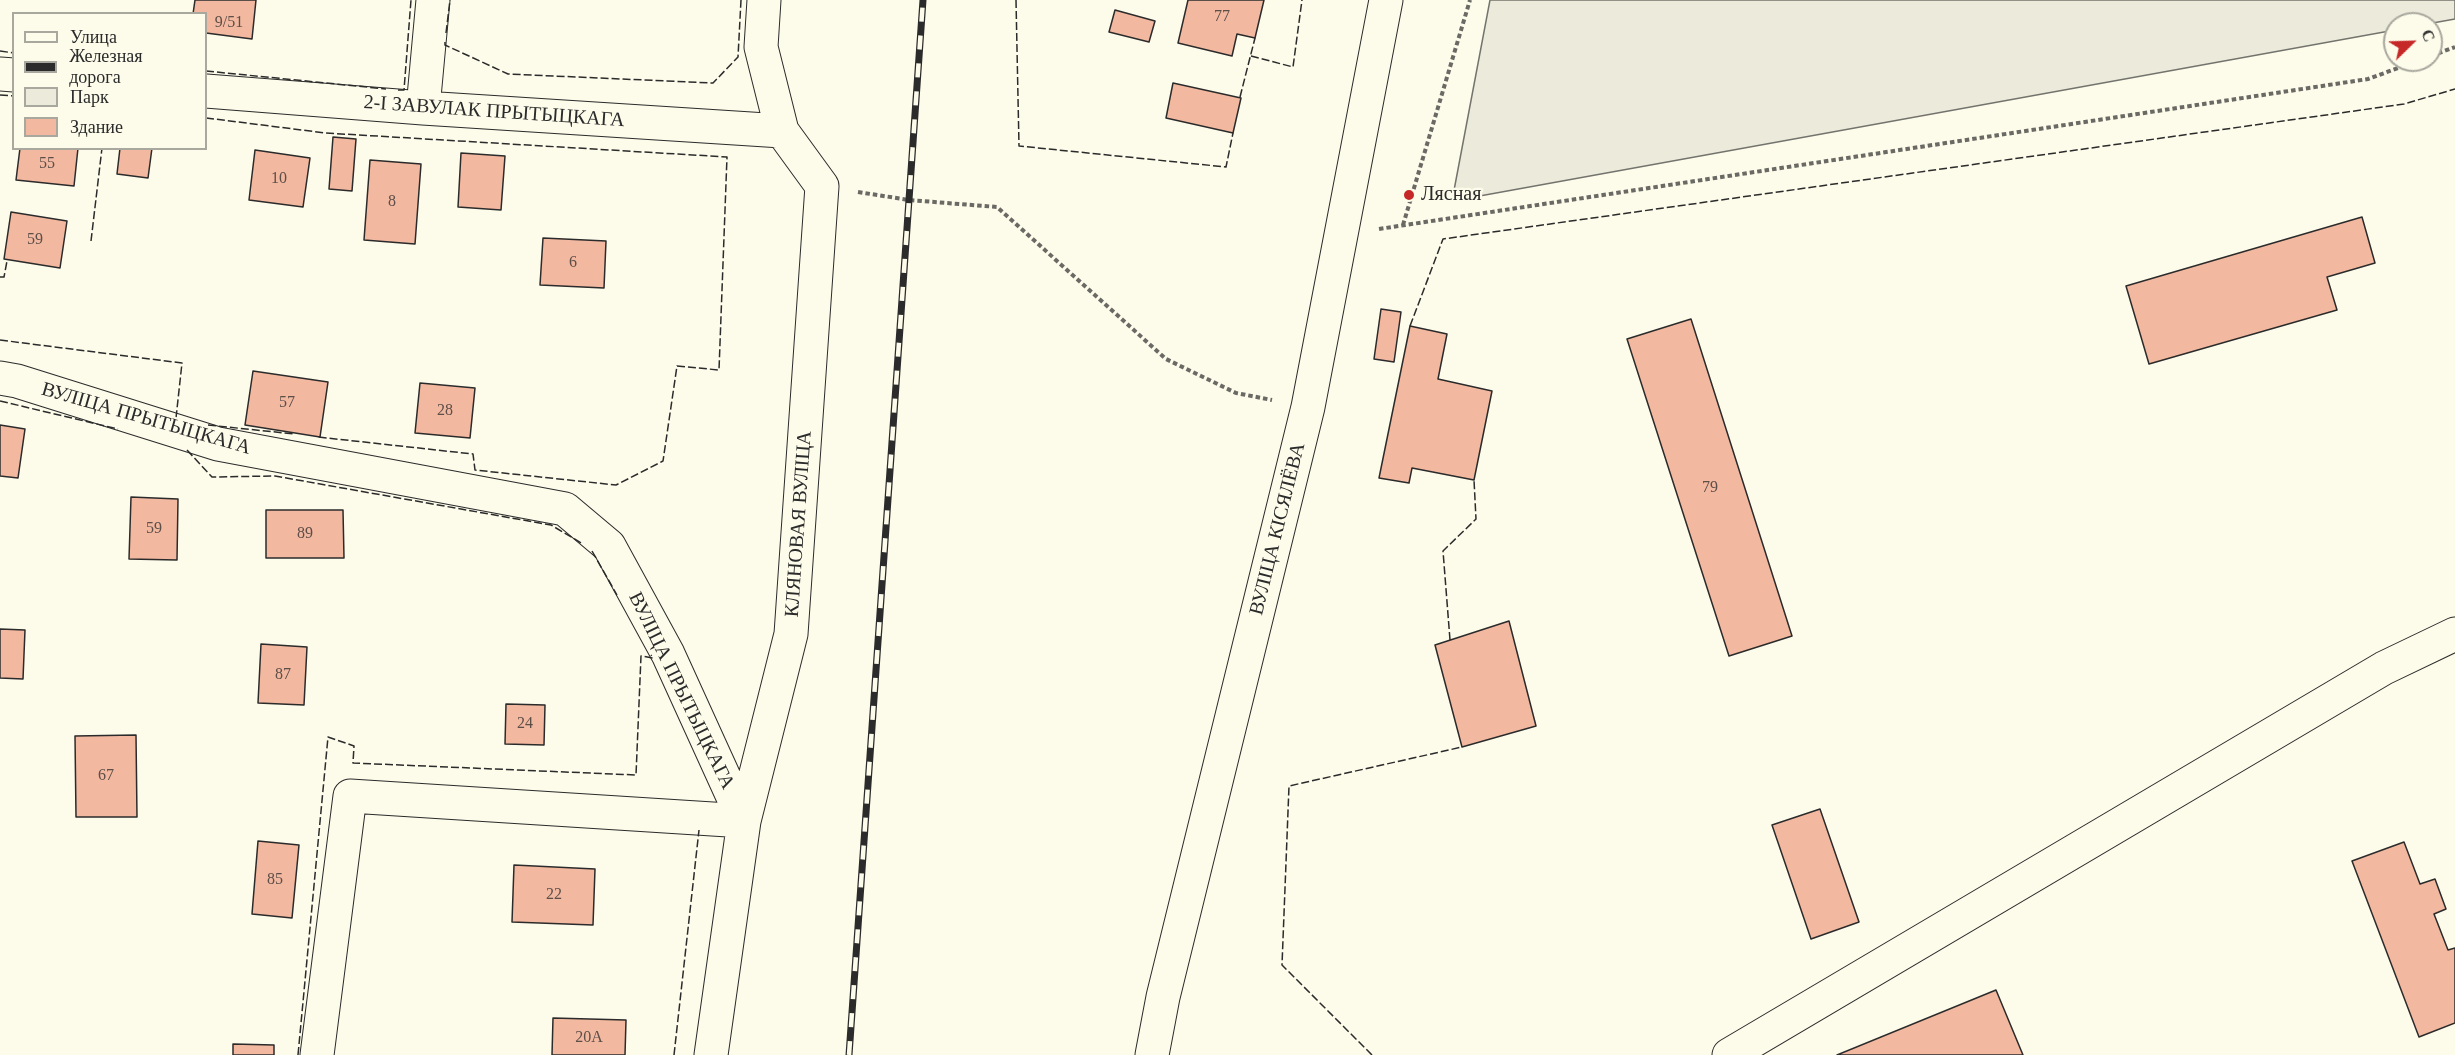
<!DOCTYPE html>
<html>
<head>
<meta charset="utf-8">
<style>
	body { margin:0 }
	#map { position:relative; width:2455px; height:1055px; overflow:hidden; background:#fdfbea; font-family:"Times New Roman",serif }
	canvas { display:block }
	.legend { position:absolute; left:12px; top:12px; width:195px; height:138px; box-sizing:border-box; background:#fdfbea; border:2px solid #a9a89e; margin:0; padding:8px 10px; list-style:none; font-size:18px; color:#2b2b2b }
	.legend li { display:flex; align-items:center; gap:12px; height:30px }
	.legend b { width:30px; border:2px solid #a9a89e }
	.north { position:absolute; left:2383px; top:12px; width:60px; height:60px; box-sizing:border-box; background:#fdfbea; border:2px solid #a9a89e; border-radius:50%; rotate:67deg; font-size:16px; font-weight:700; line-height:24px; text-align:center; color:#2b2b2b }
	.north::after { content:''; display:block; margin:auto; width:21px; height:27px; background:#c62828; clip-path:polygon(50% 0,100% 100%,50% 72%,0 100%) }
</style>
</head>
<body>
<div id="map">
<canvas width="2455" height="1055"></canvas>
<ul class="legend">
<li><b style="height:8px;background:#fdfbea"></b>Улица</li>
<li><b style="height:8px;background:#2b2b2b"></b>Железная дорога</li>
<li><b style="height:16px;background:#ecebdb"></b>Парк</li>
<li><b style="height:16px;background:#f2b8a0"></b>Здание</li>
</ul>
<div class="north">С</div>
</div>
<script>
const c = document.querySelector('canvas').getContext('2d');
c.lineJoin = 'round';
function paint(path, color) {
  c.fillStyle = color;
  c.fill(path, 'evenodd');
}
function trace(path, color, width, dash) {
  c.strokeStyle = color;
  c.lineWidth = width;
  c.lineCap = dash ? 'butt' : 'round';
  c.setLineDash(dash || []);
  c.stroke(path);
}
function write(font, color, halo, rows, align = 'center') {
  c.font = font + ' "Times New Roman",serif';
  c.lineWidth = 4.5;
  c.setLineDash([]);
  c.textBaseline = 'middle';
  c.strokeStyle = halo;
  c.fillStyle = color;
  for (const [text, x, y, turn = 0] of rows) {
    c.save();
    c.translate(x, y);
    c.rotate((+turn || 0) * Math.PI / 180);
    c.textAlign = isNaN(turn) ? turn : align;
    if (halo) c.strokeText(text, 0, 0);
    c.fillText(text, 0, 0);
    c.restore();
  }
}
const green = new Path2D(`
	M1490 0H2455V19L2427 24H2395V30L1452 201Z`);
const building = new Path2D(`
	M195 0H256L252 39 206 33V14H193Z
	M1188 0H1264L1255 38 1237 34 1232 56 1178 43Z
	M1115 10 1155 21 1149 42 1109 32Z
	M1173 83 1241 98 1233 133 1166 118Z
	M333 137 356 139 352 191 329 189Z
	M20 148H78L74 186 16 180Z
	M120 148H152L148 178 117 174Z
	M255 150 310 158 303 207 249 200Z
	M461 153 505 156 501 210 458 207Z
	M370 160 421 164 415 244 364 240Z
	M11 212 67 221 60 268 4 259Z
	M2362 217 2375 263 2327 277 2337 310 2149 364 2126 286Z
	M543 238 606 241 604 288 540 285Z
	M1381 309 1401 312 1394 362 1374 359Z
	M1691 319 1792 636 1729 656 1627 339Z
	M1410 326 1447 334 1438 379 1492 391 1474 480 1412 468 1409 483 1379 478Z
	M253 371 328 382 320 437 245 425Z
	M420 383 475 388 470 438 415 433Z
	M0 425 25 429 18 478 0 476Z
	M131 497 178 499 177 560 129 559Z
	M266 510H343L344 558H266Z
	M1509 621 1536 726 1462 747 1435 645Z
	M0 629 25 630 23 679 0 678Z
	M261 644 307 647 304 705 258 703Z
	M506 704 545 705 544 745 505 744Z
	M136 735 137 817H76L75 736Z
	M1820 809 1859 922 1811 939 1772 825Z
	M258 841 299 845 292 918 252 914Z
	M2404 842 2420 884 2435 879 2446 909 2434 914 2448 950 2455 948V1023L2419 1037 2352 861Z
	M514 865 595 869 593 925 512 922Z
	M1996 990 2023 1055H1837Z
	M553 1018 626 1020 625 1055H552Z
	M233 1044 274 1045V1055H233Z`);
const path = new Path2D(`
	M2431 56 2455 47
	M858 192 909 200 997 207 1166 359 1236 393 1272 400
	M1403 225 1470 0
	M1379 229 2368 79 2420 60`);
const minor = new Path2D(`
	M0 74 14 75
	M206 91 423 108 782 131
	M423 108 433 0
	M0 378 17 381 218 444 565 509 609 546 668 654 744 821
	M317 1055 350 796 744 821
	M711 1055 744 821 791 634 822 186 782 131 761 47 764 0
	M1152 1055 1163 997 1308 407 1386 0
	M1729 1055 2384 668 2455 634`);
const rail = new Path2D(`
	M849 1055 923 0`);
const fence = new Path2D(`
	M1016 0 1019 146 1226 167 1233 133
	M446 33 450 0
	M445 42V45L508 74 713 83 738 57 741 0
	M0 51 14 53
	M1251 56 1293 67 1302 0
	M206 71 386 89
	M398 90H404L411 0
	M0 95 14 96
	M1240 97 1255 38
	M206 118 326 133 727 157 719 370 677 366 663 461 616 485 475 470 473 454 318 437
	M91 241 102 148
	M0 277H4L7 261
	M1410 326 1443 239 2404 104 2455 89
	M0 340 182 363 176 418
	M0 401 118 429
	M208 425 294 434
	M187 450 212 477 275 476 551 525 583 544
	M592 551 617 595
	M1450 640 1443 551 1476 519 1474 480
	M298 1055 328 737 354 746 353 763 636 775 641 656 653 658 651 655
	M674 1055 699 830
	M1372 1055 1282 965 1289 786 1462 747`);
const markers = [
	[1409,195,6,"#c62828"]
];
const numberNames = [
	["77",1222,17],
	["9/51",229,23],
	["55",47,164],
	["10",279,179],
	["8",392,202],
	["59",35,240],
	["6",573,263],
	["57",287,403],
	["28",445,411],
	["79",1710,488],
	["59",154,529],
	["89",305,534],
	["87",283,675],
	["24",525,724],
	["67",106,776],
	["85",275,880],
	["22",554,895],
	["20А",589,1038]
];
const streetNames = [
	["2-І ЗАВУЛАК ПРЫТЫЦКАГА",494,112,4],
	["ВУЛІЦА ПРЫТЫЦКАГА",146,419,16],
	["КЛЯНОВАЯ ВУЛІЦА",799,524,-86],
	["ВУЛІЦА КІСЯЛЁВА",1278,529,-76],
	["ВУЛІЦА ПРЫТЫЦКАГА",681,691,64]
];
const poiNames = [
	["Лясная",1421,195]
];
paint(green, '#ecebdb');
trace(green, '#74746e', 1.5);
paint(building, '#f2b8a0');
trace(building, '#2b2b2b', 1.5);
trace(minor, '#2b2b2b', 35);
trace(path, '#6a6964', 4, [4.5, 3]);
trace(minor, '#fdfbea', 33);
trace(rail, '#2b2b2b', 7);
trace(rail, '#fdfbea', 4.5, [14]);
trace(fence, '#2b2b2b', 1.5, [8, 3]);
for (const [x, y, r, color] of markers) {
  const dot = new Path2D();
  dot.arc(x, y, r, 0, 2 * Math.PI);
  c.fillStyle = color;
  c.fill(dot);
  trace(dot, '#fdfbea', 2);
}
write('16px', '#5d4e48', null, numberNames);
write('20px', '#2b2b2b', '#fdfbea', streetNames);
write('20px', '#2b2b2b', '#fdfbea', poiNames, 'left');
</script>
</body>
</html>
